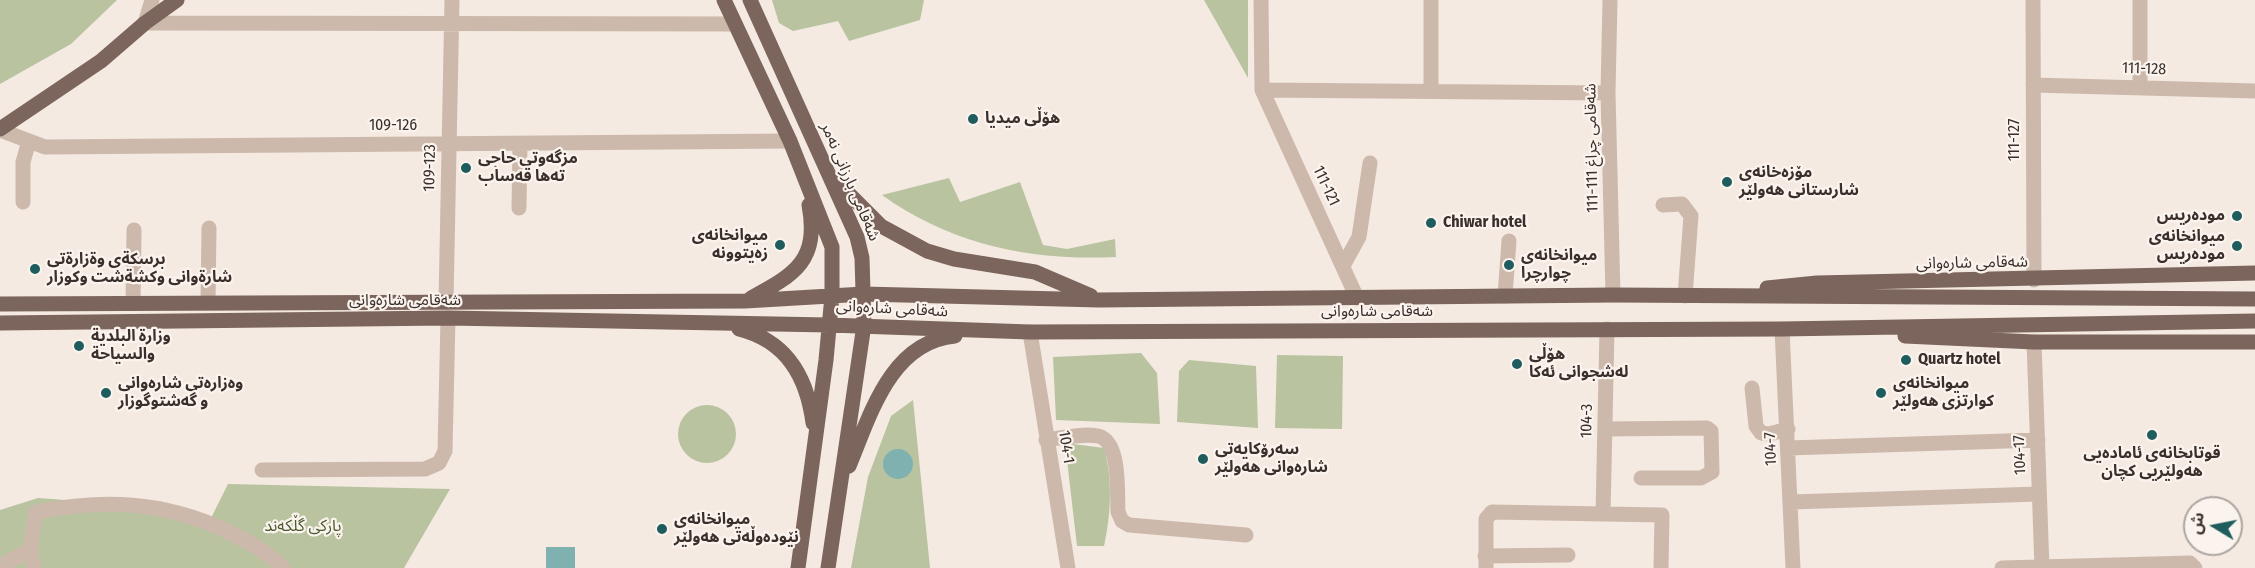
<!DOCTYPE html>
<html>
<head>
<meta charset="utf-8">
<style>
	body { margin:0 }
	#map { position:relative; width:2255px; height:568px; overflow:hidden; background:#f4eae1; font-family:"Fira Sans Condensed","Noto Sans Arabic",sans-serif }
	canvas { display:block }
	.north { position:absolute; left:2183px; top:496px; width:60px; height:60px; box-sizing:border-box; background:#fbf4ee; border:2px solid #aea5a0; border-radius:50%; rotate:280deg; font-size:16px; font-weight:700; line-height:24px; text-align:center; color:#3b2f2b }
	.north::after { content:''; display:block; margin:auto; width:21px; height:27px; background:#1f5c5d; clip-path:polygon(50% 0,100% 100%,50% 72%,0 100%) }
</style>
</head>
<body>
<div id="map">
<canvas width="2255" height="568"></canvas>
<div class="north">ش</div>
</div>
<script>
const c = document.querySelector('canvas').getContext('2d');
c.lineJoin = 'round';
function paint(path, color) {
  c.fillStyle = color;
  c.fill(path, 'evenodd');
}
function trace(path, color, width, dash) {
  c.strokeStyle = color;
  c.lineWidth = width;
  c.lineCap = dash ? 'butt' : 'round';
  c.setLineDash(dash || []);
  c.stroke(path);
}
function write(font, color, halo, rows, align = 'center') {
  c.font = font + ' "Fira Sans Condensed","Noto Sans Arabic",sans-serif';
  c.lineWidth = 4.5;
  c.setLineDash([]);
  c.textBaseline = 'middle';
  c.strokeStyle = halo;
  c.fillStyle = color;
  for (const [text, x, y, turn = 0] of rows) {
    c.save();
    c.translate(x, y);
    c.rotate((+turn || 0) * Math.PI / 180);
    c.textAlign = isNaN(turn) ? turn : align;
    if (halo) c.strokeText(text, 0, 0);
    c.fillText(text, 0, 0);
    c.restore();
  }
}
const green = new Path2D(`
	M0 0H117L71 44 0 84Z
	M772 0H924L920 20 849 41 838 21 793 31 779 23Z
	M1204 0H1248V78Z
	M949 178 960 202 1020 182 1043 245 1067 249 1115 239 1116 257C1031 261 952 245 882 195Z
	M1141 353 1157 373 1160 424 1056 420 1053 357Z
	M1277 355 1343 356 1342 429 1275 428Z
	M1189 360 1256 366 1258 428 1177 422 1179 371Z
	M913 400 930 568H851L868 477 891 416Z
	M678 434a29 29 0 1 1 58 0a29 29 0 1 1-58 0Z
	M1065 443 1104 448C1113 479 1111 515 1104 546H1077Z
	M228 484 450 489 404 568H0V510L38 498 147 506 160 501 210 520Z`);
const water = new Path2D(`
	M883 464a15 15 0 1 1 30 0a15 15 0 1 1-30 0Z
	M546 547H575V568H546Z`);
const minor = new Path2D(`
	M152 0 145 23 735 24
	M1261 0 1262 90 1357 298
	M1431 0V91
	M1610 0 1608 93 1613 295
	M2033 0 2034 280
	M2033 85 2255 91
	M2140 87V0
	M1262 90 1608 93
	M0 130 45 147 790 141
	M23 202V162L29 141
	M1663 205 1682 204 1691 216 1685 296
	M519 208 520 144
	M1343 266 1359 237 1370 163
	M1505 296 1509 241
	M208 302 209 228
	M446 302 452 0
	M133 303 134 230
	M1782 329 1793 568
	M1030 332 1068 568
	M2034 342 2042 568
	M1752 388 1756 426 1761 433 1769 434 1788 429
	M1605 429 1707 428 1711 431 1712 472 1701 478H1641
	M1046 440C1062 438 1083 433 1098 436 1121 441 1117 493 1118 512L1122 521 1129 525 1246 535
	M1788 448 2038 440
	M262 470 425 469 439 463 445 451 448 318
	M1791 502 2039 494
	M1603 514 1607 329
	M30 550 34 568
	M1485 556 1568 555
	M0 566 30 550 36 512C104 499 162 501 225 530 245 540 268 552 283 568
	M1486 568V519L1492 512 1662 515 1661 568
	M2002 568 2190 563 2195 568`);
const major = new Path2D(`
	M724 0 790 141 832 247V296L826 360 798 568
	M750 0 857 237 862 258 864 325 828 568
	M0 129 101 61 145 23 177 0
	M838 183 881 226 927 251 954 259 1035 272 1091 296
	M1767 288 1817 283 2255 273
	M751 298C796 274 819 260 809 205
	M0 304 745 301 864 294 1099 300 1613 295 2255 299
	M0 323 448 318 829 325 1030 332 1782 329 2255 321
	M739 329C787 341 807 377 813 423
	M1905 336 2034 342H2255
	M849 466C870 416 890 342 955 336`);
const markers = [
	[973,119,6,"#1f5c5d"],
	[466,168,6,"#1f5c5d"],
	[1727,182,6,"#1f5c5d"],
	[2237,216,6,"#1f5c5d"],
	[1431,223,6,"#1f5c5d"],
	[780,245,6,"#1f5c5d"],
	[2237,246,6,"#1f5c5d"],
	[1509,265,6,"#1f5c5d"],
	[35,269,6,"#1f5c5d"],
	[79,346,6,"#1f5c5d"],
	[1906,360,6,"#1f5c5d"],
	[1517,364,6,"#1f5c5d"],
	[106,393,6,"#1f5c5d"],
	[1881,393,6,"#1f5c5d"],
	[2152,435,6,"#1f5c5d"],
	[1203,459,6,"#1f5c5d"],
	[662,529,6,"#1f5c5d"]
];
const streetNames = [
	["111-128",2144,69,2],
	["109-126",393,126],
	["111-127",2015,140,-90],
	["شەقامی چراغ 111-111",1592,148,-91],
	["109-123",430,168,-89],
	["شەقامی بارزانی نەمر",850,182,67],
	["111-121",1326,186,65],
	["شەقامی شارەوانی",1972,263,-1],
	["شەقامی شارەوانی",405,301],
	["شەقامی شارەوانی",892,309,3],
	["شەقامی شارەوانی",1377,312],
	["104-3",1587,421,-89],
	["104-1",1066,447,81],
	["104-7",1771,449,-92],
	["104-17",2020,455,-92]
];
const poiNames = [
	["هۆڵی میدیا",985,119],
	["مزگەوتی حاجی",478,159],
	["تەها قەساب",478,177],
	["مۆزەخانەی",1739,173],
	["شارستانی هەولێر",1739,191],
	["مودەریس",2225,216,"right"],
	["Chiwar hotel",1443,223],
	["میوانخانەی",768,236,"right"],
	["زەیتوونە",768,254,"right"],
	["میوانخانەی",2225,237,"right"],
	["مودەریس",2225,255,"right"],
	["میوانخانەی",1521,256],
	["چوارچرا",1521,274],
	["برسكةی وةزارةتی",47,260],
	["شارةوانی وكشةشت وكوزار",47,278],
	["وزارة البلدية",91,337],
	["والسياحة",91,355],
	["هۆڵی",1529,355],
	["لەشجوانی ئەکا",1529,373],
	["Quartz hotel",1918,360],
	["وەزارەتی شارەوانی",118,384],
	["و گەشتوگوزار",118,402],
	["میوانخانەی",1893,384],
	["کوارتزی هەولێر",1893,402],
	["سەرۆکایەتی",1215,450],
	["شارەوانی هەولێر",1215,468],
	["قوتابخانەی ئامادەیی",2152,454,"center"],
	["هەولێریی کچان",2152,472,"center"],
	["میوانخانەی",674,520],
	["نێودەوڵەتی هەولێر",674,538]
];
const parkNames = [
	["پارکی گڵکەند",303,527]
];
paint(green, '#b9c3a0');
paint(water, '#7fb1b1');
trace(minor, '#cdb9ac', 15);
trace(major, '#7c655c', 15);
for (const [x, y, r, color] of markers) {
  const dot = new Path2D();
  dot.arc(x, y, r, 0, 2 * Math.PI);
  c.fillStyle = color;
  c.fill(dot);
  trace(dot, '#fbf4ee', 2);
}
write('16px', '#3b2f2b', '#fbf4ee', streetNames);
write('bold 16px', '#3b2f2b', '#fbf4ee', poiNames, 'left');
write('16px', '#4b592e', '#fbf4ee', parkNames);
</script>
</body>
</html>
